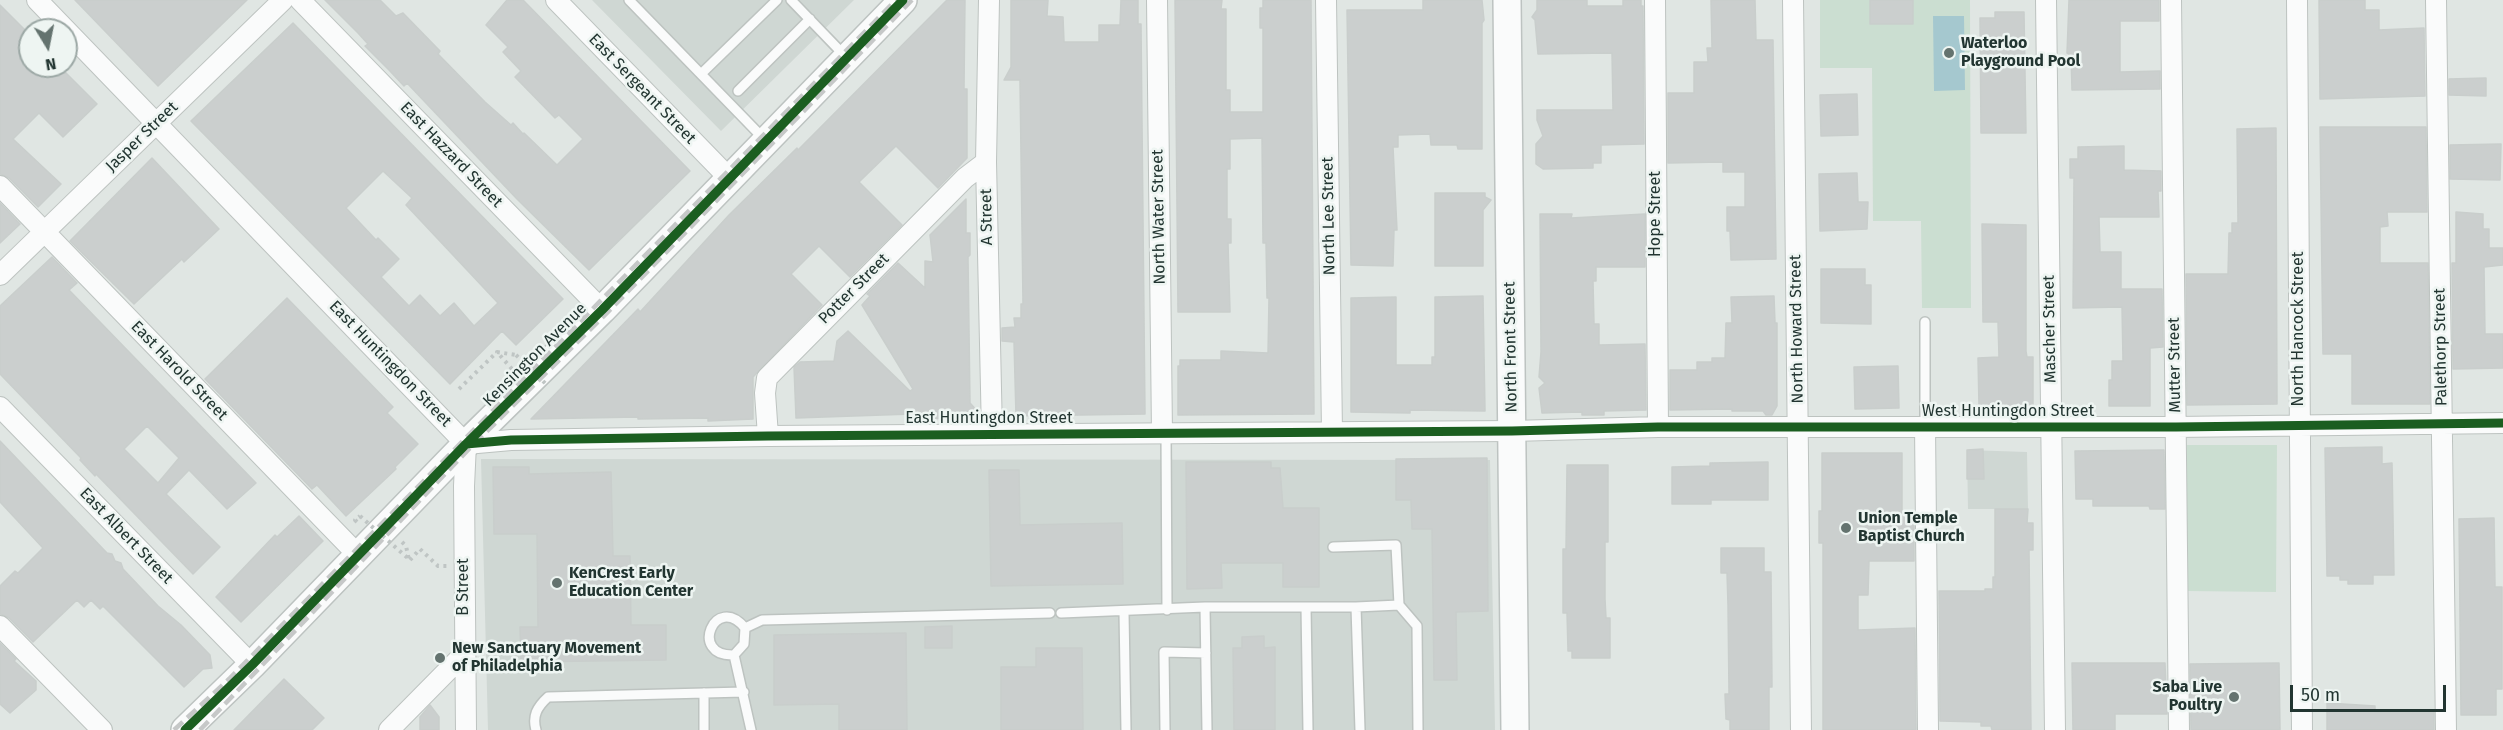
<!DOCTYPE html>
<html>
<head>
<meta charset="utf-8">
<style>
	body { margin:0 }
	#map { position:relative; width:2503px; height:730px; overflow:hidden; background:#e0e6e3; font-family:"Fira Sans",sans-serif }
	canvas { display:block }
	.north { position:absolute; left:18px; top:18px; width:60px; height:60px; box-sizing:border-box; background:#eef5f2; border:2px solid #9ca8a5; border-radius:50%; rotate:170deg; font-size:16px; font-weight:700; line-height:24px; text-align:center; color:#223531 }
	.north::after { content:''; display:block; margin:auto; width:21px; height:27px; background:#64736f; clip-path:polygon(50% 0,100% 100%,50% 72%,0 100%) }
	.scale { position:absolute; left:2290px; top:685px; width:156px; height:27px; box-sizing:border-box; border:3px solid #223531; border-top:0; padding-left:8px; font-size:18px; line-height:21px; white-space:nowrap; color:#223531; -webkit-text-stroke:4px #eef5f2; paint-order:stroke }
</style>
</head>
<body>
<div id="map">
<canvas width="2503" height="730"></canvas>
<div class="north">N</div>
<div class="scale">50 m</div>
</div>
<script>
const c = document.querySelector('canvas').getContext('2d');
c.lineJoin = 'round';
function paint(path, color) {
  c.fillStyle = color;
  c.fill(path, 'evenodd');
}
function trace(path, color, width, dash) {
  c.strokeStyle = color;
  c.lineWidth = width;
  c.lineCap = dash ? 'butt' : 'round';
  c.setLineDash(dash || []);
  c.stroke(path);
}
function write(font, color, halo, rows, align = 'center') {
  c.font = font + ' "Fira Sans",sans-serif';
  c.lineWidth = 5;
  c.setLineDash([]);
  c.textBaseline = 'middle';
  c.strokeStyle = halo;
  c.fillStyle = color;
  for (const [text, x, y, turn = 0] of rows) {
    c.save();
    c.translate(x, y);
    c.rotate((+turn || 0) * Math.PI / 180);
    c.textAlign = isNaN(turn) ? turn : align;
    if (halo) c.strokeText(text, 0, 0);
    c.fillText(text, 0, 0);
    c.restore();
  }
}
const built = new Path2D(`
	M592 0H854L721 131Z
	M1967 450 2027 452 2028 509H1968Z
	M481 459 1490 460 1495 730H488Z`);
const green = new Path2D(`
	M1820 0H1970L1971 308H1922L1921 221H1873L1872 68H1820Z
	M2187 445H2277L2276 592 2186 591Z`);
const water = new Path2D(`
	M1933 16H1964L1965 90 1934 91Z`);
const building = new Path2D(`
	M75 0H247L158 86Z
	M325 0H380L396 16 403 13 440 51 438 54 485 102 511 125 513 123 523 134 524 133 557 165 583 139 559 115 555 118 515 77 521 71 503 52 508 47 486 25 507 0H523L690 171 589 270 517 199 407 83 404 86 389 70 365 46 368 44 358 33Z
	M947 0H965L964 89H967V158L938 188 896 146 859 182 902 225 850 277 819 246 791 274 822 305 753 377V419L708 421V418L638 419V417L531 419 638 309 640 312 729 215 797 148 798 150Z
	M1011 0H1048L1047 16 1063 17 1064 42H1099V25H1120L1121 0H1138V24H1141L1145 414 1016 416 1014 342 1002 341V328L1015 327 1014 318H1021V304H1023L1020 80H1004L1011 67Z
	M1175 0H1222L1221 9H1226V90H1230V112H1263V28H1260V8H1263V0H1311L1314 414 1178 415V366H1180V360H1221V351L1268 353 1269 298H1267L1266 243H1263L1262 138 1230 139V169H1227V219H1231V243H1228L1230 312H1178Z
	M1423 0H1482L1484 20 1482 23V149H1458L1457 145H1431L1430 134 1398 135V147H1393L1397 230H1394L1393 266 1351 265 1347 10H1423Z
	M1537 0H1587V6H1623V0H1641V6H1643L1644 144 1601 145V163H1593V168L1543 169 1536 164V144L1543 136 1537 120V110H1613L1612 53 1538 54 1535 20 1532 17 1537 10Z
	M1711 0H1755L1756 40H1773L1776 259 1731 260 1730 231H1727V207H1745V172H1723V162L1668 163V93H1694V62H1708L1707 48H1712Z
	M1870 0H1913V24H1870Z
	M2069 0H2159V21H2120V72L2160 71V89L2072 90 2071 55 2067 53Z
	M2319 0H2365V10H2379V30L2424 28 2425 96 2320 99Z
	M0 5 30 35V66H59L97 104 63 137 39 113 13 139 61 184 38 207 9 178 0 174Z
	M1995 12H2024L2026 133H1981L1980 18H1995Z
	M293 23 563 299 516 345 502 331 450 384 191 121ZM383 171 412 198 406 205 498 303 474 326 454 303 440 316 420 295 409 306 381 277 399 259 378 238 376 240 346 208Z
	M2486 78V96L2449 95V79Z
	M1857 94 1858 135 1821 136 1820 95Z
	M2320 127H2426L2427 212H2387L2388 226 2380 227V263H2428L2430 404H2352V354H2323Z
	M2276 128 2277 404 2187 405 2186 274H2228L2229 233H2232V223H2238L2237 129Z
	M2501 144 2500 180 2450 179V145Z
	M2124 146V170L2161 171V191H2158L2159 217H2099L2100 252H2121V289H2162L2163 347 2150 348V406H2109V380H2112V361H2123L2122 307 2073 308 2074 178H2070V159H2078V147Z
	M152 158 219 229 184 262 182 259 134 304 70 241Z
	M1857 173 1858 202H1868L1867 229 1820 231 1819 174Z
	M1435 193H1485V197L1491 200 1483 210V266H1435Z
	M966 199V233H970V255L968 257 970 403 980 414 953 415V418L925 419V416L912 417V414L796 418 794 367 800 362 834 361 837 341 848 331 910 391 913 389 862 305 870 296 867 294 898 263 925 288V261L933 262 930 235Z
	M0 203 20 224 0 243Z
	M2456 212 2483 214V229H2489V248H2503V265L2484 267 2485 334H2503V368L2453 369 2452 263H2456Z
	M1540 214H1572L1571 218 1645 214V267H1596V281H1593L1594 324H1599V345L1645 344 1646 410 1604 411V415H1582V412L1542 413 1539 388 1545 383 1539 377 1541 352Z
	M1982 224 2026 225V351L2027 357H2033V412H1994V407H1979L1978 358 1999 357 1998 322H1983Z
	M52 257 77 283 69 290 256 483 227 509 189 470 166 494 220 547 193 574 96 474 95 476 80 460 81 458 0 374V306ZM147 426 179 458 158 483 124 449Z
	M1821 269H1865V285H1871V324L1821 323Z
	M1483 296 1485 411 1410 410V413L1351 412V298L1396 297V365H1432V357H1435V297Z
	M1774 296 1775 323H1777V406L1772 415H1766L1763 411H1732V409L1670 410V370H1697V362H1712V358H1725L1726 323H1732L1731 297Z
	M287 298 393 407 387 413 418 444 395 467 396 469 346 516 317 485 312 489 205 379Z
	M1898 366 1899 408 1855 409 1854 367Z
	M0 441 107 553 112 554 115 561 121 563 123 569 158 606 181 625 210 655 212 668 203 669 184 687 103 606 100 609 91 600 84 607 77 600 33 642 9 618 0 614V586L15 571 18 573 43 548 0 502Z
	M2382 447V464L2392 463 2394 575H2373V584H2348V580H2340V576H2327L2325 448Z
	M1983 449 1984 479H1967V450Z
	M2164 450 2165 509H2150L2149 506H2093V499H2076L2075 451Z
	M1822 453H1902V513H1914V561H1869L1868 595H1858V630L1915 628 1916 730H1823V543H1819V511H1822Z
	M1487 458 1488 611 1456 612 1457 680H1434L1432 529H1412L1411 500H1396V459Z
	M1186 462H1271V468H1280L1283 508H1319V587H1283V563H1221L1222 588 1187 589Z
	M1768 462V500H1711V504H1672V467L1710 466V463Z
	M1567 465H1608V542H1605V599L1606 618H1610V658H1572V651H1568L1567 613H1563V549H1566Z
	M493 467H529V474L611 472 613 556H630L631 625H666V660L521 662 520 627H538L537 534H494Z
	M989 470H1019L1020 525 1122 523 1123 584 991 586Z
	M1995 509H2028L2027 523H2033V550H2029L2031 730H1992L1991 726H1981V722L1940 721 1939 591H1985V589H1993V577H1995Z
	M299 516 323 541 241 622 216 597 275 535 277 537Z
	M2494 518 2495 587H2502V689H2496V715H2461L2459 519Z
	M1721 548H1764V572H1771L1772 687H1769V730H1730V720L1726 719 1725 694H1729L1728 605 1727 573H1721Z
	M952 626V648H925V627Z
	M906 633 907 730H839V704L774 705V635Z
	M1264 636V648L1275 647V730H1234L1233 648H1242V637Z
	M0 643 16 659 14 661 36 681V690L10 713 0 704Z
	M1036 648H1082L1083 730H1001V667H1036Z
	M2072 663H2165L2167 714H2115V730H2073Z
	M2279 663 2280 730H2191L2190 664Z
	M284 679 324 718 312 730H234Z
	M2327 703 2375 706V712L2434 711V730H2327Z
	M430 705 439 717V730H420V717Z`);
const path = new Path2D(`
	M512 369 497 352 516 355
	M459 389 497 352
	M357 522 355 520 360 516
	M402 542 406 546 409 560
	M410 560 420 549 438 566H448`);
const lane = new Path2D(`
	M629 0 765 140
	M791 0 845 56
	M701 74 777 0
	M738 91 810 19
	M1925 426V322
	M1166 433 1167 610
	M1333 547 1396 545 1399 605 1356 607 1360 730
	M1399 605 1417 626 1418 730
	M1205 607 1207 730
	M1124 612 1126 730
	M1061 613 1205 607H1306
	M745 628 762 620 1050 613
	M734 655C688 657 715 592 745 628L744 644 734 655 751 730
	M704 693V730
	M536 730C532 716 537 707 548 697L744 692
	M1165 730 1164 652 1206 653
	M1308 730 1306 607H1356`);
const street = new Path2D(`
	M37 0 466 444
	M300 0 602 310
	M556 0 729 178
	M989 0 986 162 992 434
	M1157 0 1162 433
	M1326 0 1332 432
	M1655 0 1658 427
	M1793 0 1801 730
	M2046 0 2055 730
	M2171 0 2179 730
	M2297 0 2302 730
	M2436 0 2446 730
	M0 186 358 555
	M0 275 283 0
	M0 407 252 665
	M1925 426 1928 730
	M768 436 765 393 767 378 965 178 986 162
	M466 444 511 440 768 436 1512 431 1658 427H2176L2503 423
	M0 626 102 730
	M389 730 464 654
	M466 730 464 486 466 444`);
const secondary = new Path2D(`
	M1507 0 1515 730
	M185 730 252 665 466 444 602 310 903 0`);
const rail = new Path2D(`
	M174 730 229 679 896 0
	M200 730 470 448 607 313 912 0`);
const pathBridge = new Path2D(`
	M516 355 548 386
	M360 516 410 560`);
const cycleway = new Path2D(`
	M466 444 511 440 768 436 1512 431 1658 427H2176L2503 423
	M185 730 252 665 466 444 602 310 903 0`);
const markers = [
	[1949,53,6,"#64736f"],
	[1846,528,6,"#64736f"],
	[557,583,6,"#64736f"],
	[440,658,6,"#64736f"],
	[2234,697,6,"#64736f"]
];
const poiNames = [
	["Waterloo",1961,44],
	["Playground Pool",1961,62],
	["Union Temple",1858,519],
	["Baptist Church",1858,537],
	["KenCrest Early",569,574],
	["Education Center",569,592],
	["New Sanctuary Movement",452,649],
	["of Philadelphia",452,667],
	["Saba Live",2222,688,"right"],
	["Poultry",2222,706,"right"]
];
const streetNames = [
	["East Sergeant Street",642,89,46],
	["Jasper Street",142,137,-44],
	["East Hazzard Street",451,155,46],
	["Hope Street",1656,214,-90],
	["North Lee Street",1329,216,-91],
	["A Street",987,217,-91],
	["North Water Street",1159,217,-91],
	["Potter Street",854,289,-45],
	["North Howard Street",1797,329,-91],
	["Mascher Street",2050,329,-91],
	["North Hancock Street",2299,329,-90],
	["North Front Street",1511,347,-91],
	["Palethorp Street",2441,347,-91],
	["Kensington Avenue",535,355,-45],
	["East Huntingdon Street",390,364,46],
	["Mutter Street",2175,365,-91],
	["East Harold Street",179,371,46],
	["West Huntingdon Street",2008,412],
	["East Huntingdon Street",989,419],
	["East Albert Street",126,536,46],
	["B Street",464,587,-90]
];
paint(built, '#cfd7d3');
paint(green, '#cbded1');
paint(water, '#a5c8cf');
paint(building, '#cbcfce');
trace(building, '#c9cecc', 1.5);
trace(lane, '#bdc3c0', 12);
trace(street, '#bdc3c0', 22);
trace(secondary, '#bdc3c1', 30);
trace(path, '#bfc5c4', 4, [3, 4.5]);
trace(lane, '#fafbfb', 9);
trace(street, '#fafbfb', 20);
trace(secondary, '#fafbfb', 27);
trace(rail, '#c6c8c8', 4.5, [12, 6]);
trace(pathBridge, '#bfc5c4', 4, [3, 4.5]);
trace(cycleway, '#1b5e20', 9);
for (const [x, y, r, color] of markers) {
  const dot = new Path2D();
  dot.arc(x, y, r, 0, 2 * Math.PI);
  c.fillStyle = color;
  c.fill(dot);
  trace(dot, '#eef5f2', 2);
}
write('bold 16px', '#223531', '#eef5f2', poiNames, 'left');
write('16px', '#223531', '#eef5f2', streetNames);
</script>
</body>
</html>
